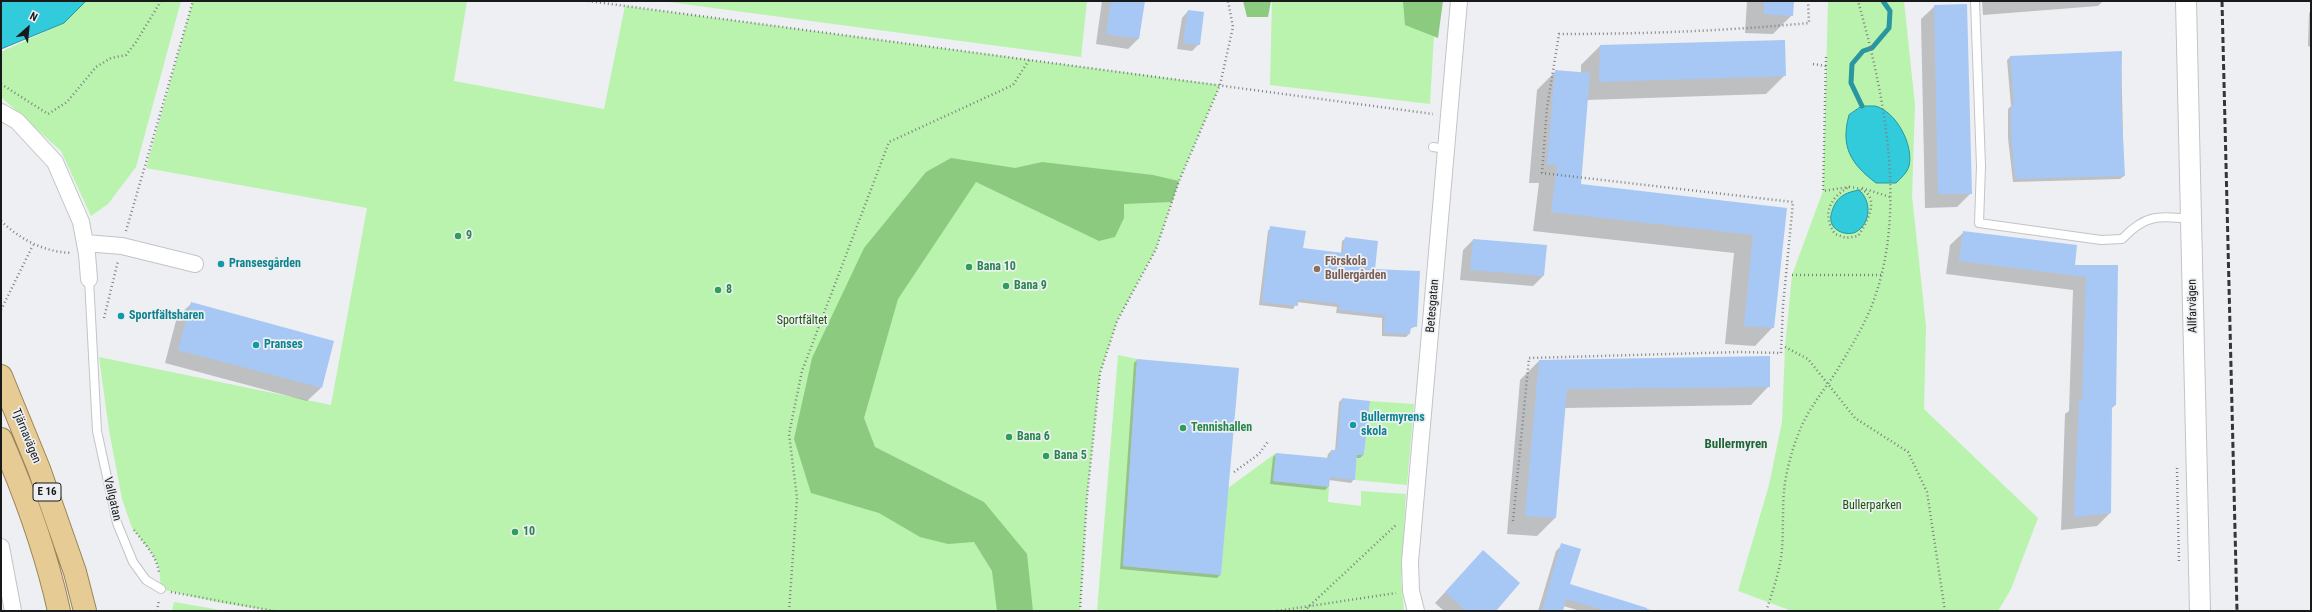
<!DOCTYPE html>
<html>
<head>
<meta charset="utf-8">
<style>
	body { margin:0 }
	#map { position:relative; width:2312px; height:612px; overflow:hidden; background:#edeff2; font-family:"Roboto Condensed",sans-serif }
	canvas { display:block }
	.frame { position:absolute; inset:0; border:2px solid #18191a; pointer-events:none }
	.north { position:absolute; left:8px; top:8px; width:40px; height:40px; -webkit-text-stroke:3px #edeff2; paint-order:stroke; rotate:27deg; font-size:11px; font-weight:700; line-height:16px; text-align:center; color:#18191a }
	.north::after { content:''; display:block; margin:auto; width:14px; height:18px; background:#18191a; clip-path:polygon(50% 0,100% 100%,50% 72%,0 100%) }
</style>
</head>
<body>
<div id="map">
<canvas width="2312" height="612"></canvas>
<div class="frame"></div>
<div class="north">N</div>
</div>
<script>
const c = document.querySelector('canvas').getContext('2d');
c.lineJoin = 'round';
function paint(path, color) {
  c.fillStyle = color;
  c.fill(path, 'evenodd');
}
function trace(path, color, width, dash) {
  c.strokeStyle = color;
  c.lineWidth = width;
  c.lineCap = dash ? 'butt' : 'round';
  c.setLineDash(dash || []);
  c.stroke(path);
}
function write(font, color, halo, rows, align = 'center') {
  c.font = font + ' "Roboto Condensed",sans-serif';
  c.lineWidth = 3.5;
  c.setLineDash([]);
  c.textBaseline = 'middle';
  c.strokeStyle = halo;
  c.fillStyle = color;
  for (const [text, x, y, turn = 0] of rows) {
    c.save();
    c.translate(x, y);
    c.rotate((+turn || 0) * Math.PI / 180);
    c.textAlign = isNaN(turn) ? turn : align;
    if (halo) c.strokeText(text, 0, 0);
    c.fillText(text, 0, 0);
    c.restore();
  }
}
const green = new Path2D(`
	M86 1H181L136 167 108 204 91 216 61 151 1 97V52L64 23Z
	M193 1H467L454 81 604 109 625 6 1220 85 1179 181 1156 249 1117 321 1100 373 1087 497 1080 611H274L221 603 161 589 159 567 152 553 132 528 122 499 109 430 99 357 331 405 367 208 146 168Z
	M661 1H1087L1081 57Z
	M1272 1H1436L1430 104 1270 85Z
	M1828 1H1904L1915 105 1912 196 1926 326 1924 409 2038 518 2011 589 1998 611H1792L1738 591 1769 485 1782 422 1785 347 1792 275 1823 191Z
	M1118 355 1137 359 1123 566 1221 575 1228 488 1276 453 1273 481 1329 487 1328 502 1361 506V491L1406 494 1401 579 1404 611H1097Z
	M1370 401 1414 404 1407 485 1355 480 1357 455H1364Z
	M174 602 226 611H172Z`);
const forest = new Path2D(`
	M1243 1H1271L1268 17H1247Z
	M1403 1H1443L1438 38 1405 25Z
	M951 158 1015 168 1042 162 1153 175 1179 181 1172 202 1124 204V218L1115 237 1099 241 976 182 898 299 864 418 875 447 984 502 1027 554 1033 611H997L992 571 974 542 948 544 920 537 879 513 811 493 794 439 812 358 864 248 926 172Z`);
const water = new Path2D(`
	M1 1H86L64 23 1 49Z
	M1862 106C1866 106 1871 106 1875 106 1896 111 1914 145 1909 166 1907 173 1901 178 1896 183H1876C1851 164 1840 147 1849 115Z
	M1859 190C1872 201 1871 223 1856 232 1848 236 1835 232 1832 224 1829 218 1832 211 1834 206 1839 195 1848 192 1859 190Z`);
const shadow = new Path2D(`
	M1102 1H1144L1139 38 1128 49 1096 44Z
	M1747 1H1793L1792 15 1773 34 1745 33Z
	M1982 1H2103L2098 6 1983 15Z
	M1935 6 1971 193 1957 207 1925 208 1921 19Z
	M1188 11 1199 44 1192 51 1177 49 1182 18Z
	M2311 11V47L2308 46 2309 13Z
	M1600 46 1785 75 1766 94 1587 100 1580 185 1786 209 1773 327 1755 346 1725 344 1734 253 1533 231 1539 183H1529L1537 90 1556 71 1581 73V65Z
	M2121 52 2124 176 2120 179 2013 182 2008 138V109L2011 106 2007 60 2010 57Z
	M1271 227 1302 249 1341 253 1342 241 1346 238 1374 270 1416 326 1410 329 1409 334 1406 337 1382 336V318L1336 313 1337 307 1297 302 1293 309 1259 305 1268 231Z
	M1964 232 2073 266H2117L2115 405 2111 409 2110 513 2097 526 2061 530 2065 414 2069 411 2073 290 1946 274 1950 245Z
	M1473 240 1543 276 1533 286 1460 280 1463 250Z
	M191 304 321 388 307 401 165 363 177 317Z
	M1137 360 1220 575 1217 578 1120 569 1134 363Z
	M1539 361 1769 386 1751 405 1564 408 1555 518 1537 536 1507 534 1520 380Z
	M1342 399 1363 455 1360 458H1356L1354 479 1351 483 1329 480 1328 487 1325 490 1270 484 1273 457 1276 454 1327 459 1328 454 1331 451H1335L1339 402Z
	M1562 545 1569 585 1654 611H1581L1563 606 1562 611H1538L1556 551Z
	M1473 562 1494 611H1444L1435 603Z`);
const stream = new Path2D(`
	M1862 106 1851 83 1852 64 1863 51 1872 48 1889 28 1890 11 1883 1`);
const building = new Path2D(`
	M1111 1H1145L1139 39 1106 34Z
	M1764 1H1794L1793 16 1764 14Z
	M1967 4 1972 194H1938L1934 5Z
	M1188 10 1204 12 1200 45 1183 43Z
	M1785 40 1786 76 1599 82 1600 45Z
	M2122 51 2121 100 2125 176 2015 179 2011 134V105H2014L2010 56Z
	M1555 70 1590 73 1581 184 1787 208 1774 328 1744 326 1753 235 1551 212 1557 165 1547 164Z
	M1270 226 1306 231 1303 248 1343 253 1345 237 1378 241 1375 269 1420 271 1417 327 1411 326 1410 334 1384 333 1385 315 1339 310 1340 304 1298 299V306L1262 302Z
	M1963 231 2077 245 2075 265H2118L2116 405 2112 406 2111 513 2074 517 2079 400 2082 399 2086 277 1959 261Z
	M1473 239 1547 245 1544 276 1470 270Z
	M191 302 334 341 322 388 178 350Z
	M1770 356V387L1567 389 1556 518 1525 516 1539 360Z
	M1137 359 1239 368 1221 575 1123 566Z
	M1342 398 1370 401 1364 455H1357L1355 480 1330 477 1329 487 1273 481 1276 453 1330 458 1331 450H1337Z
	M1561 543 1581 549 1570 584 1647 608V611H1606L1566 599 1563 611H1542Z
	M1483 550 1520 583 1496 611H1466L1445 592Z`);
const path = new Path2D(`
	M588 1 1433 114
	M1826 57 1823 191 1849 187
	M1813 64 1826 66
	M1 84 48 114 67 102 96 67 111 58 126 55 136 42 161 1
	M1849 187C1883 189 1871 217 1858 236L1846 238 1835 234C1822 215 1829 198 1849 187Z
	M1862 188 1890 197
	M1 221C21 240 44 252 72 253
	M126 231 193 1
	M1792 275H1882
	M1 310 33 245
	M104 318 118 261
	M1785 347 1808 359 1855 418 1908 452 1927 492 1945 611
	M2177 468 2179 563
	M1234 472 1259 454 1269 440
	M1513 521 1529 358 1740 352 1781 353 1783 306 1793 202 1542 173 1547 108 1559 34C1643 34 1725 31 1809 23L1808 1
	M134 530C144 543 158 557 159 574
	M171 592 274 611
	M157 611 159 600
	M789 611 797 498 789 434 802 371 889 142 1013 85 1029 60
	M1080 611 1087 497 1100 373 1117 321 1156 249 1179 181 1220 85 1233 27 1228 1
	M1277 611 1396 593
	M1304 611 1397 524
	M1766 611C1772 594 1778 576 1781 558 1784 536 1782 513 1784 491 1786 471 1792 450 1799 432 1808 409 1823 392 1836 372 1848 352 1861 331 1870 310 1909 216 1885 96 1858 1`);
const service = new Path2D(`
	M1975 1 1981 166 1979 223 2101 240 2122 239C2146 214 2158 216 2191 219
	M1433 147 1446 149
	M89 279 97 431 117 523 133 562 146 580 161 589`);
const minor = new Path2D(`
	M1 112 17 121 55 162 81 222 87 254 89 279
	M85 243 122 246 195 264
	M1 547 13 611
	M1416 611 1411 591 1410 562 1459 1`);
const tertiary = new Path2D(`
	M2186 1 2200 611`);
const trunk = new Path2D(`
	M1 376 39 469 75 572 85 611
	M1 439C25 494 46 552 59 611`);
const rail = new Path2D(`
	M2222 1 2237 611`);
const markers = [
	[458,236,4,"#2e9e5b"],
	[221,264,4,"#0f9aa8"],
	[969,267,4,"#2e9e5b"],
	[1317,269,4,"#8d6e63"],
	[1006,286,4,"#2e9e5b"],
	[718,290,4,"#2e9e5b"],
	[121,316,4,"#0f9aa8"],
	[256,345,4,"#0f9aa8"],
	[1353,425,4,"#0f9aa8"],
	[1183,428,4,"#2e9e5b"],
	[1009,437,4,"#2e9e5b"],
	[1046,456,4,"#2e9e5b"],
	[515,532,4,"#2e9e5b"]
];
const shields = [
	[47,492,28]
];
const shieldNames = [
	["E 16",47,492]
];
const leisureNames = [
	["9",466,236],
	["Bana 10",977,267],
	["Bana 9",1014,286],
	["8",726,290],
	["Tennishallen",1191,428],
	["Bana 6",1017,437],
	["Bana 5",1054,456],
	["10",523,532]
];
const educationNames = [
	["Förskola",1325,262],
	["Bullergården",1325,276]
];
const cultureNames = [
	["Pransesgården",229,264],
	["Sportfältsharen",129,316],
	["Pranses",264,345],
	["Bullermyrens",1361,418],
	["skola",1361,432]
];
const streetNames = [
	["Betesgatan",1433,306,-85],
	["Allfarvägen",2193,306,-91],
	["Tjärnavägen",26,436,68],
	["Vallgatan",112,499,77]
];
const parkNames = [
	["Sportfältet",802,321],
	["Bullerparken",1872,506]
];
const neighbourhoodNames = [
	["Bullermyren",1736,445]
];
paint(green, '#b9f3ad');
paint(forest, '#8cca7f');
paint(water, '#32cbdb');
trace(water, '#2a96a1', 1);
paint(shadow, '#0003');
trace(stream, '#2a96a1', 5);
paint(building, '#a7c7f5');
trace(service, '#c2c4c7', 10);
trace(minor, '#c2c4c7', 18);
trace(tertiary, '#c2c4c7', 22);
trace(trunk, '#998458', 24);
trace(path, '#7e7f81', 2.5, [1, 3]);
trace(service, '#fff', 8);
trace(minor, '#fff', 16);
trace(tertiary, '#fff', 20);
trace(trunk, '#e6cb94', 22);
trace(rail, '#343537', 3, [6, 3]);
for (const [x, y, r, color] of markers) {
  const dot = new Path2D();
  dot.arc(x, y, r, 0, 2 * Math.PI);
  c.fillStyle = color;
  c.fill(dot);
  trace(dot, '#edeff2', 1.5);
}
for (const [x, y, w] of shields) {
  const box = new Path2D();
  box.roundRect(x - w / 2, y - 9, w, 18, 3);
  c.fillStyle = '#edeff2';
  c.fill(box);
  trace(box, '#18191a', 1);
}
write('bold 11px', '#18191a', null, shieldNames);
write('bold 12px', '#27864d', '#edeff2', leisureNames, 'left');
write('bold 12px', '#785e54', '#edeff2', educationNames, 'left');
write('bold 12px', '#0d838f', '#edeff2', cultureNames, 'left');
write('12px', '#18191a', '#edeff2', streetNames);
write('12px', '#195508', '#edeff2', parkNames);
write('bold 13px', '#226638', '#edeff2', neighbourhoodNames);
</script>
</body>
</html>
